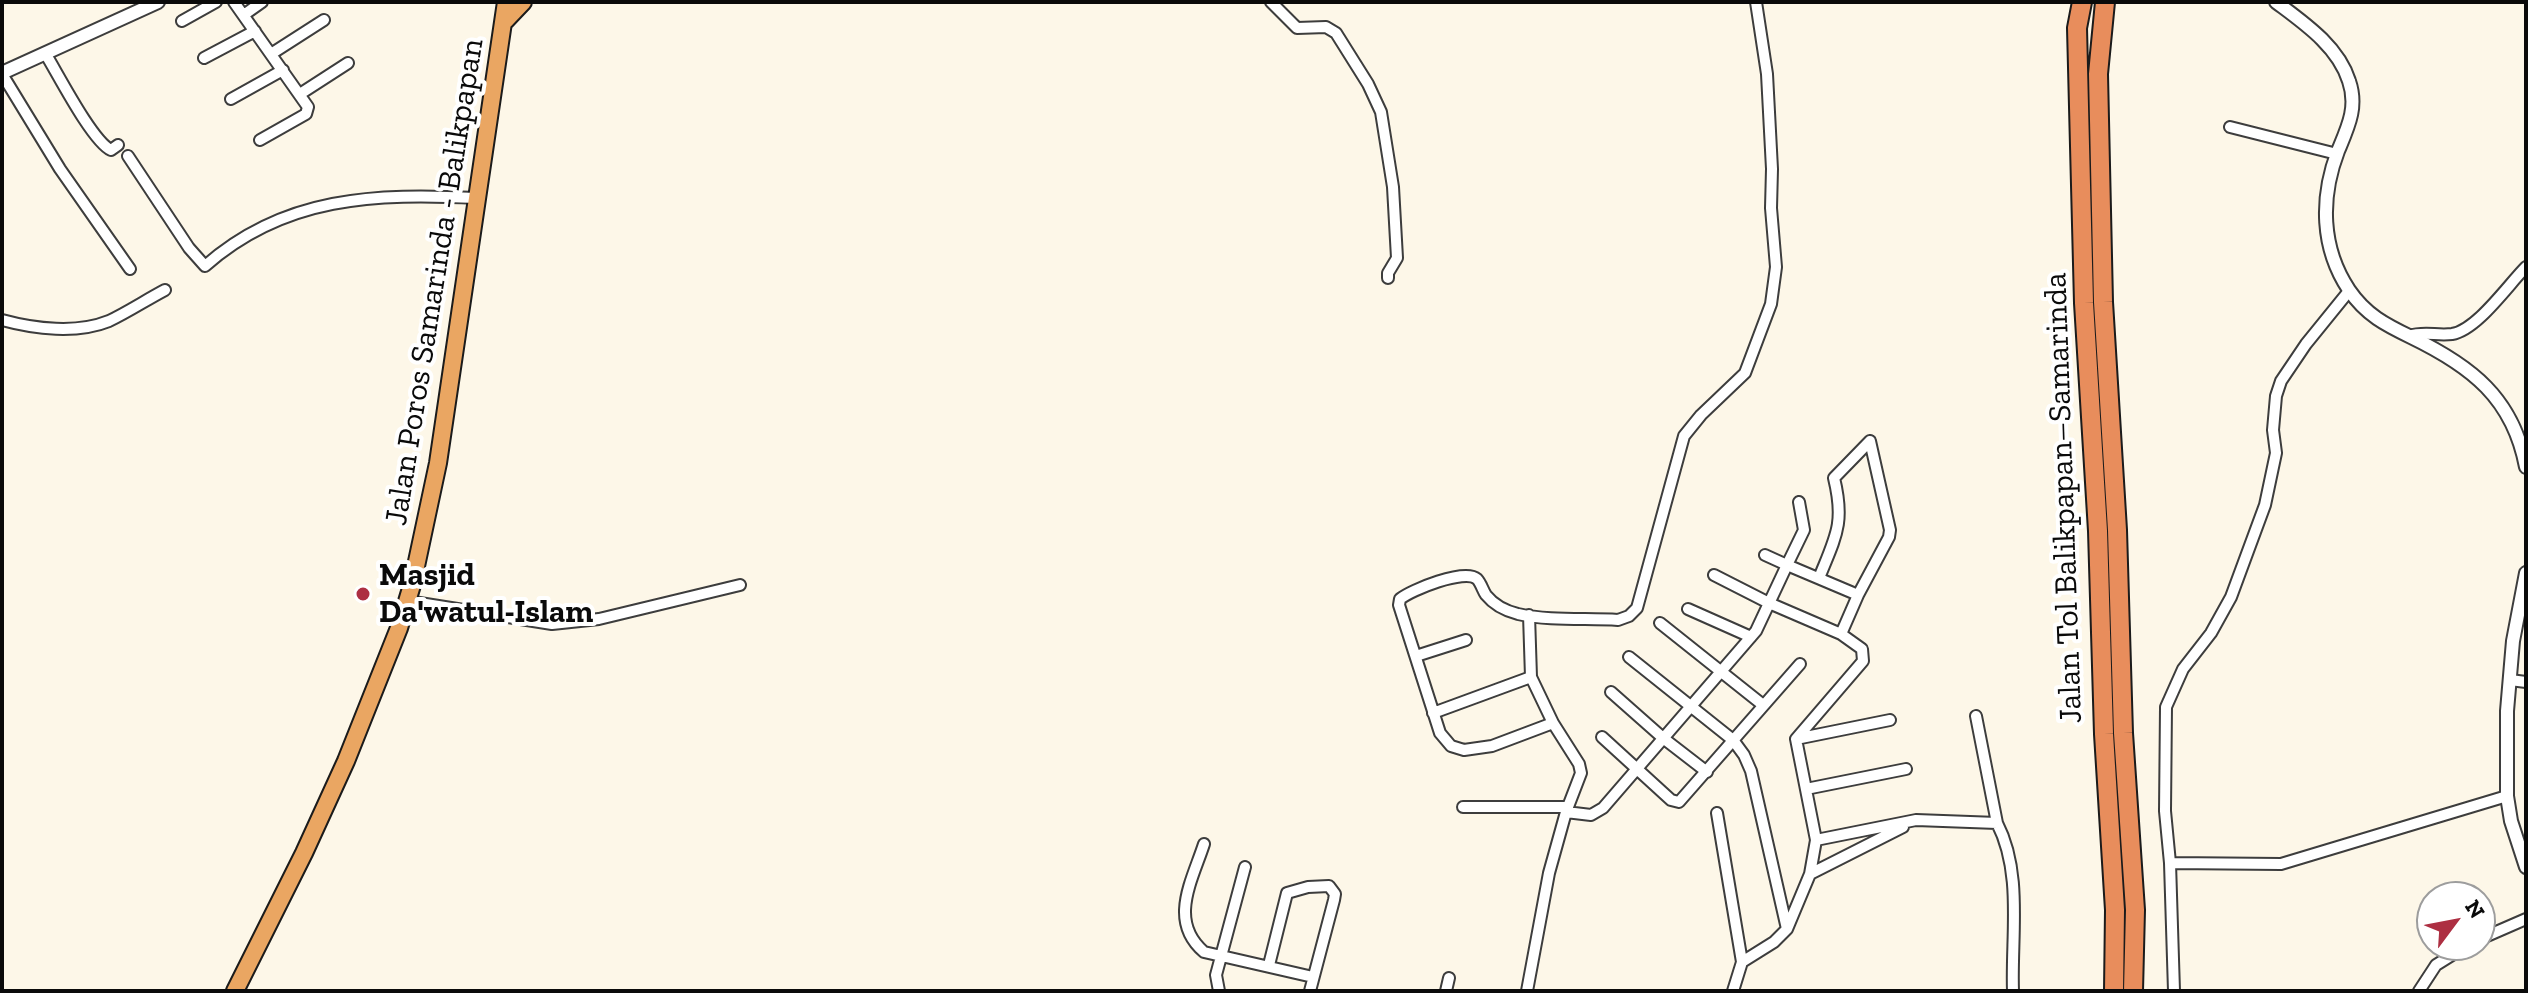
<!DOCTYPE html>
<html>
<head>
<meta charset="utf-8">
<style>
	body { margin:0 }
	#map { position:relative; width:2528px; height:993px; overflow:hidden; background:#fdf7e8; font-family:"Zilla Slab",serif }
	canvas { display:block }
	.frame { position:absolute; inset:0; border:4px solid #0a0a0a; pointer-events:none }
	.north { position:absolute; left:2416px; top:881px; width:80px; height:80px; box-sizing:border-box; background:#fff; border:2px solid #9d9d9d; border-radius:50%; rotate:58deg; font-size:22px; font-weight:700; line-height:32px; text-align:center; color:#0a0a0a }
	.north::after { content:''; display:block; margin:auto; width:28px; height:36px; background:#ad2f42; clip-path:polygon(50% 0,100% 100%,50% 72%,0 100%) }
</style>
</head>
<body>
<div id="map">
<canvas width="2528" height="993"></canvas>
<div class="frame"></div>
<div class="north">N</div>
</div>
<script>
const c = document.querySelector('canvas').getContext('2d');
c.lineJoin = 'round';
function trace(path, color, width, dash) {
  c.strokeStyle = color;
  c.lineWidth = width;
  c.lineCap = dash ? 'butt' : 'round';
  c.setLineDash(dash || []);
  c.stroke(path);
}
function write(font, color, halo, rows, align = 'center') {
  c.font = font + ' "Zilla Slab",serif';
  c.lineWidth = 8;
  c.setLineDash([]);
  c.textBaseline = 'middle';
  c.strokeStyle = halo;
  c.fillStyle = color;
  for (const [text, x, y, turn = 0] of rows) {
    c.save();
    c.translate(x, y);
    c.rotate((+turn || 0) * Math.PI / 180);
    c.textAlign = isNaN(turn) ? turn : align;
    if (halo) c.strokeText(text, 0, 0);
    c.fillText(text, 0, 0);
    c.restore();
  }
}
const minor = new Path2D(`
	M234 2 308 107 306 114 260 140
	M1271 2 1297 28 1326 27 1336 33 1368 84 1381 112 1393 187 1397 258 1388 273V278
	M245 14 262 2
	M182 21 216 2
	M45 53C58 74 92 141 111 150L118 145
	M271 54 324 20
	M204 58 255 31
	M2 74 60 169 130 269
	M300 94 348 63
	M231 99 283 70
	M2230 127 2337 154
	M128 156 189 248 205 266C284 196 376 193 477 198
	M2 320C35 329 77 334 109 321 128 312 146 300 165 290
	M2409 336C2424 331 2437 336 2452 334 2477 330 2508 285 2526 267
	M1765 555 1787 565 1804 530 1799 502
	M1714 575 1769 603 1841 634 1858 595
	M1819 578C1836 536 1845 523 1834 478L1870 441
	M407 601 552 624 599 619 740 585
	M1688 609 1751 637
	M1660 623 1763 705
	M1416 656 1466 640
	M1629 657 1733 740 1744 755 1751 771 1787 929
	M2510 680 2526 682
	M1611 692 1663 738 1707 772
	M1433 713 1531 677
	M1976 716 1997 823
	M1553 723 1492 746 1464 750 1451 746 1440 733 1399 605 1400 599C1411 590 1465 568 1477 579 1481 583 1483 591 1486 595 1494 605 1506 611 1518 614 1550 621 1586 618 1618 620L1629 616 1637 608 1684 436 1701 415 1745 373 1771 304 1776 267 1771 208 1772 169 1767 74 1756 2
	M1602 737 1671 800 1679 802 1800 664
	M1796 739 1890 720
	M1806 789 1906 769
	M1463 807H1568
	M1566 812 1591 815 1603 808 1756 631 1787 565 1858 595 1889 537 1890 530 1870 441
	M1717 813 1742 962
	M1816 840 1916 820 1997 823C2023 873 2011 936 2013 991
	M1204 844C1192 881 1168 921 1204 952L1313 977
	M2170 863 2281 864 2507 796
	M1810 874 1903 827
	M2480 939 2526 919
	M1269 965 1287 893 1308 887 1329 886 1335 894 1334 900 1310 991
	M1219 991 1216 975 1245 867
	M1446 991 1449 978
	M1527 991 1549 873 1566 812 1581 773 1579 764 1553 723 1531 677 1529 615
	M1733 991 1742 962 1774 942 1787 929 1810 874 1816 840 1796 739 1863 661 1862 649 1841 634
	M2174 991 2170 863 2165 811 2166 707 2183 669 2211 633 2231 597 2265 505 2276 453 2273 430 2276 396 2281 381 2306 344 2349 291
	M2419 991 2436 965 2468 945`);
const tertiary = new Path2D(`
	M2276 2C2304 23 2338 46 2349 81 2358 107 2348 127 2338 151 2320 198 2321 248 2349 290 2366 315 2386 325 2411 337 2471 366 2513 398 2526 467
	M2 73 158 2
	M2526 573 2513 641 2507 711V796L2511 821 2526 867`);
const trunk = new Path2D(`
	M503 23 523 2
	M235 991 304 853 346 761 399 628 412 585 438 463 506 2`);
const motorway = new Path2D(`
	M2082 2 2077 28 2084 303 2098 531 2104 734 2115 910 2114 991
	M2105 2 2098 74 2103 302 2117 530 2123 733 2135 910 2133 991`);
const markers = [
	[363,594,8,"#ad2f42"]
];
const streetNames = [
	["Jalan Poros Samarinda - Balikpapan",435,282,-81],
	["Jalan Tol Balikpapan–Samarinda",2064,498,-92]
];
const poiNames = [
	["Masjid",379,576],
	["Da'watul-Islam",379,613]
];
trace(minor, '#3d3d3d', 14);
trace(tertiary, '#3d3d3d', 16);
trace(trunk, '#1b1b1b', 20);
trace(motorway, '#1b1b1b', 22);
trace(minor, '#fff', 10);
trace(tertiary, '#fff', 12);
trace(trunk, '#eaa662', 16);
trace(motorway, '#e88d5c', 18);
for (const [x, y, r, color] of markers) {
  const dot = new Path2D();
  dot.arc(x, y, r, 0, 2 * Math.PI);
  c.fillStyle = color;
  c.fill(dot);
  trace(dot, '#fff', 3);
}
write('32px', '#0a0a0a', '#fff', streetNames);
write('bold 32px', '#0a0a0a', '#fff', poiNames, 'left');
</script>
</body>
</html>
